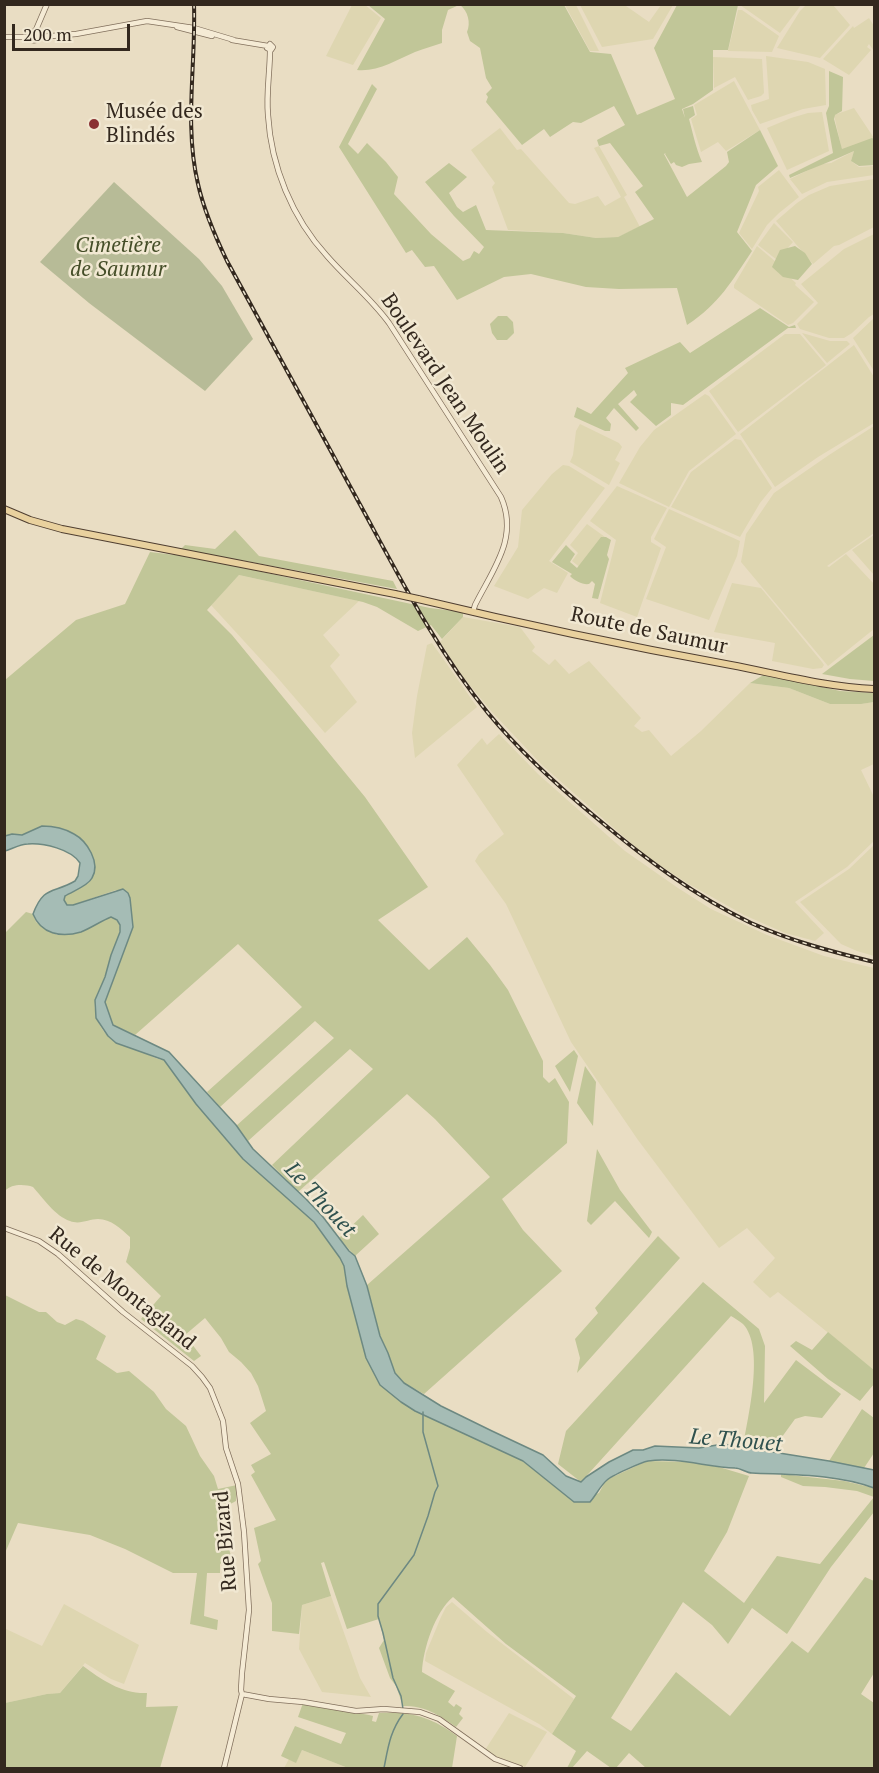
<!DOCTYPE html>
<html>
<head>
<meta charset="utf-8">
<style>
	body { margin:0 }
	#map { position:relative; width:879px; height:1773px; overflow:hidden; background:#e9ddc3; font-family:"PT Serif",serif }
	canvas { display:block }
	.frame { position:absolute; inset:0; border:6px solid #33281e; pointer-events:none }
	.scale { position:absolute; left:12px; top:24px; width:118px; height:27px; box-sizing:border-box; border:3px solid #33281e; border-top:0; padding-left:8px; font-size:18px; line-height:21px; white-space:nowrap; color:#33281e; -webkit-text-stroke:4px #f1e8d2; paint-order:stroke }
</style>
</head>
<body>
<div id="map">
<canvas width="879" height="1773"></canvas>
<div class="frame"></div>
<div class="scale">200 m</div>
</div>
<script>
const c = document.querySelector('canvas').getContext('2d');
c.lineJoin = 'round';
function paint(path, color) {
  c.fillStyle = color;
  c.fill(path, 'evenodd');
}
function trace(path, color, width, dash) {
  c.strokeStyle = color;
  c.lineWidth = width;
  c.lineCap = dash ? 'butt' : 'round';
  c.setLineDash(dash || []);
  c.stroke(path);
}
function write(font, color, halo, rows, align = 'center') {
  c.font = font + ' "PT Serif",serif';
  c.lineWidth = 5;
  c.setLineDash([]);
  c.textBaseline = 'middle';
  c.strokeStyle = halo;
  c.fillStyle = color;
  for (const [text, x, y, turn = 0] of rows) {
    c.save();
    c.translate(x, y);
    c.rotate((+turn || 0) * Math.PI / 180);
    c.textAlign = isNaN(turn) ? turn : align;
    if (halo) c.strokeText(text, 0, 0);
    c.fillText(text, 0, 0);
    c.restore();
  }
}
const farmland = new Path2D(`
	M352 5H365L381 18 353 65 326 56Z
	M565 5H576L599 51H590Z
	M580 5H627L626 6 649 22 661 5H673L653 39 602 47Z
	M740 5H801L780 33Z
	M806 5H833L850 25 820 58 777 48 800 11Z
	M738 10H742L779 36 772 52 728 51Z
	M869 18 874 26V51L869 44 867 47 871 50 849 75 823 59 853 26 854 28Z
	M766 56 808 62 825 69 826 105 803 109 760 124 752 110 751 105 769 99Z
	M713 57 762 59 764 93 761 96 748 100 735 77 714 88Z
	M734 81 760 130 726 151 718 142 701 152 691 119 697 115 694 105Z
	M854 108 874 138 842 150 834 115Z
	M822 112 829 151 787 170 767 128 791 118 808 113Z
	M500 128 517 150 521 149 569 203 575 204 598 196 605 206 621 197 594 148 599 146 627 195 624 197 640 227 618 237 596 238 563 233 508 230 492 187 495 183 471 150Z
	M854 151 851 161 859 167 874 166V175L827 182 802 194 790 179 821 164 831 163Z
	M779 170 799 197 779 213 767 225 752 249 739 233 759 191 758 187Z
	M874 179V227L839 245 834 246 813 264 776 221 797 203 809 195 830 186Z
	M774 223 793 242 777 260 758 245Z
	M874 234V314L869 317 852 333 844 338H829L800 329 797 324 818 303 801 284 844 249Z
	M757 246 776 262V265L796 283 795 285 814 302 793 323 788 325 734 288V285Z
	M874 318V371L853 338Z
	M802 333 830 341H847L850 344 827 363Z
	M785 334H800L826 365 738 432 709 391Z
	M854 345 874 377V423L818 457 775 487 740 434Z
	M705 394 709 396 736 434 689 471 669 507 619 483 640 447 654 430Z
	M580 424 619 443 622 447 615 460 620 463 609 485 570 462 573 455 576 431Z
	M874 426V533L827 566 829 567 846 554 874 584V629L828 666 741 562 746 534 774 493 829 455Z
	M735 439 741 440 772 488 760 503 740 537 671 507 691 472Z
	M563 465 569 466 605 488 549 561 568 573 557 593 544 588 528 599 494 586 518 547 522 510 552 474Z
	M617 486 667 508 651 537V542L661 548 637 617 600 603 616 540 590 521Z
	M669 509 740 541 737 556 709 620 646 599 666 547 654 539Z
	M587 524 605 537 581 568 572 561 578 553 570 545Z
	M874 535V575L852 550Z
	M239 575 359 601 323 635 340 655 330 666 357 702 325 733 276 676 211 605Z
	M732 583 761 588 822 662 824 665 822 668 813 669 772 661 775 643 714 632Z
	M463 617 520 627 535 647 532 651 549 665 555 659 569 674 589 661 641 718 634 726 642 732 649 730 671 756 701 731 750 683 789 688 830 704H860L874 702V764L861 770 874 797V841L847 867 795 902 824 933 815 941 785 933 744 915 687 883 647 857 576 795 542 765 492 712 463 677 440 642Z
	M432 643 477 707 415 758 412 733 417 696 427 645Z
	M499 734 538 774 625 851 678 888 711 909 767 935 824 956 874 968V1370L778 1292 770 1298 753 1282 775 1258 747 1228 719 1248 638 1140 571 1042 506 904 475 861 479 854 504 834 457 765 482 738 487 745Z
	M874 845V956L857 951 841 944 800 902 849 869Z
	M331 1596 360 1678 371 1697 322 1692 299 1649 302 1605Z
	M452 1602 487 1632 574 1699 552 1734 539 1724 425 1661 426 1653 441 1617 446 1607Z
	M64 1604 139 1645 124 1684 111 1679 85 1663 60 1693 47 1694 5 1703 4 1628 42 1646Z
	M509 1713 547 1732 525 1767 498 1758 485 1750Z
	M302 1750 348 1768H284L289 1759 296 1762Z`);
const green = new Path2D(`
	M557 4 560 6 564 5 590 52 611 54 637 115 675 99 654 48 677 5H738L728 50H713V90L693 104 682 109 685 118 683 109 693 106 695 115 689 119C693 134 696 148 702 162L689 164 682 167 676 165 674 162 671 164 665 154 666 153 664 154 687 197 726 166 729 162 727 152 760 130 778 166 756 185 737 232 752 251C731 282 720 303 687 325L677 288 619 289 586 287 531 274 504 277 457 300 434 266 425 267 412 250 406 253 339 147 372 84 377 89 348 144 358 154 367 143 386 162 398 177 394 194 431 234 463 261 470 258 474 251 479 254 484 247 454 216 425 182 449 163 467 177 449 193 457 207 463 212 476 205 486 230 563 233 596 238 618 237 654 219 635 192 643 186 610 143 599 146 597 140 625 125 614 106 581 123 573 122 550 137 544 129 522 145 486 102 488 97 486 94 492 88 486 78 480 48 470 41 467 32C471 23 468 11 460 5Z
	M368 5H459L448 10 442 30V43C433 46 423 49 415 52 396 60 378 72 357 70L385 19Z
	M829 71 843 77 842 111 835 115 834 119 842 149 872 138 874 139V165L859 166 851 161 854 151C833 161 812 168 790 178L789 175 833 153 826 113 829 106Z
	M795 246 805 253 812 264 798 280 783 277 772 267 780 250Z
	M760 308 789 327 795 325 796 328H788L683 405 671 403V415L656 426 630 402 637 395 634 390 618 404 639 428 636 431 614 408 606 418 611 424 610 431H605L574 417 577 407 591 414 628 373 625 368 680 342 690 353Z
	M498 316H507L513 322 514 333 507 340H497L492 333 490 324Z
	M235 530 259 556 393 581 397 589 240 560 239 567 430 608 463 612V617L442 639 431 625 418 631 377 607 363 602 239 575 207 610 232 635 365 797 428 887 378 920 429 970 467 937 490 965 508 990 543 1061V1077L549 1083 555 1078 569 1102 567 1143 502 1199 523 1230 562 1271 424 1394 404 1383 395 1373 388 1353 380 1336 367 1285 490 1177 435 1119 407 1094 298 1192 272 1165 373 1069 350 1049 248 1141 236 1126 334 1038 315 1021 220 1107 207 1092 302 1007 238 944 135 1035 113 1025 105 1002 133 927 130 898 116 890 73 905H67L64 900V896L88 883 93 857 81 839 50 826H42L22 835 12 834 5 836V680L76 620 125 604 150 552 175 555 185 545 215 549Z
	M601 537H606L611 540 607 555 609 559 598 599 592 598 595 584 592 581 589 584C583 585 575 581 570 576L572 574 552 562 566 545 575 554 570 562 577 568Z
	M874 635V681L850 679 822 674Z
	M765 674 840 691 874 693V702L861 704H830L789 688 750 683Z
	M26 912 33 914 36 922 57 935 81 932 100 921 111 917C128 924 116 942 111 954 109 961 108 969 105 976 103 984 98 990 96 998 91 1013 102 1034 115 1042 122 1046 131 1048 138 1050 147 1053 154 1059 164 1060L196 1104 243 1159 307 1214 340 1258 344 1266 347 1286 366 1358 415 1411 523 1461 574 1502 599 1493 606 1480 647 1461 691 1462 719 1467 749 1476 727 1532 704 1571 744 1603 777 1556 820 1564 874 1497 857 1491 825 1487 803 1486 781 1477V1474L844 1481 874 1488V1512L831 1567 787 1634 752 1608 728 1644 712 1625 683 1602 611 1718 631 1731 676 1672 730 1716 792 1641 808 1653 865 1577 874 1581V1673L861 1694 874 1703V1768H646L629 1753 616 1768H611L587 1751 572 1768H567L576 1751 552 1734 576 1696 506 1644 453 1597C435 1612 423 1649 422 1672L455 1691 448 1702 454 1707 456 1704 462 1708 459 1714 463 1718 456 1727C437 1714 426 1706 403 1706L396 1686 390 1678 379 1648 384 1640 379 1619 347 1629 324 1562 321 1563 331 1596 302 1605 299 1634 272 1631V1603L258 1564 261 1561 254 1528 276 1520 251 1475 255 1472 251 1465 271 1454 250 1423 266 1411 258 1386 251 1373 241 1362 229 1352 221 1338 205 1318 185 1335 201 1356 194 1361 141 1319 161 1296 126 1262 130 1248V1237C121 1229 111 1219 98 1219 89 1219 80 1225 70 1221 55 1216 43 1198 33 1187 24 1184 11 1184 5 1191V933Z
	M574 1050 578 1056 570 1092 555 1066Z
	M585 1066 596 1082 593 1126 577 1103Z
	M597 1149 620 1190 652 1232 649 1238 615 1201 591 1225 587 1221Z
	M363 1215 379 1234 355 1256 339 1238Z
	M658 1236 680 1258 577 1373 580 1358 575 1339 598 1313 595 1308Z
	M703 1282 759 1329 765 1346 764 1403 796 1360 841 1394 822 1418 805 1416 795 1419 771 1452 743 1446C748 1417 765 1347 743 1324 739 1321 735 1318 731 1316L581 1482 558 1464 566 1431Z
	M5 1295 39 1312H46L57 1322 65 1325 76 1319 83 1321 106 1336 96 1359 117 1373 129 1371 154 1392 166 1409 186 1426 200 1456 214 1476 218 1489 237 1485 236 1501 219 1510 224 1542 229 1549 231 1556 220 1564V1573H207L204 1616 218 1620 217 1630 190 1624 197 1573H173L125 1549 90 1535 18 1523 5 1553Z
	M828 1332 874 1370V1384L860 1401 828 1379 790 1346 796 1341 812 1350Z
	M862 1409 874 1418V1453L864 1468 829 1461Z
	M83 1666C102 1680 122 1694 147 1693L146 1707 178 1706 160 1768H5V1703L47 1694 60 1693Z
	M303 1703 369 1715 373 1716 372 1721 376 1722 379 1713C411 1711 432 1717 457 1736L452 1768H348L302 1750 296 1763 281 1756 295 1726 341 1744 346 1733 298 1717Z`);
const cemetery = new Path2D(`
	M114 182 199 259 222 286 253 339 205 391 89 303 40 262Z`);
const water = new Path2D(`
	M42 826C53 826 64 828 74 834 87 841 101 863 92 878 88 886 73 891 65 896L64 900 67 905H73L123 889 128 893 130 898 133 927 105 1002 113 1025 169 1052 236 1125 253 1149 306 1199 323 1217 349 1251 355 1256 367 1286 380 1336 388 1353 395 1373 404 1383 441 1406 492 1431 543 1455 566 1476 581 1482 586 1477 609 1462 633 1450H643L655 1446 699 1448 723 1444 829 1461 874 1470V1488C836 1474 792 1475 752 1473 746 1473 741 1468 735 1468 707 1467 677 1457 648 1461 642 1462 611 1476 607 1480 601 1485 596 1495 590 1502H574L523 1461 415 1411 401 1402 380 1385 366 1358 347 1286 344 1266 340 1258 314 1222 243 1159 196 1104 164 1060 116 1043 108 1036 96 1018 95 1000 105 977 111 955 120 932V925L117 920 111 917C101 921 91 928 81 932 61 938 41 934 33 914 44 885 53 894 75 881L78 876 80 863C71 849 44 843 28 844 20 844 12 849 5 851V836L12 834 22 835Z`);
const stream = new Path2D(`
	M403 1709 401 1696 393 1678 383 1633 378 1616V1604L414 1555 428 1516 435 1492 438 1486 423 1432V1412
	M384 1768C388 1748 390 1731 403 1714`);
const minor = new Path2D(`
	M177 27 212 36
	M29.5 36a4.5 4.5 0 1 1 9 0a4.5 4.5 0 1 1-9 0Z
	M35 32 47 4
	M4 37H29
	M39 37 76 34 147 21 194 28 234 40
	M232 40 268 46
	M270 44 273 47 271 50 267 48Z
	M270 50C270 72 266 93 268 115 271 166 292 218 327 256 347 279 371 298 389 323L501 497C519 538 493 569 475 605L473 612
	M4 1228 39 1241 58 1254 123 1312 192 1366 202 1377 210 1388 223 1421 226 1448 238 1484 244 1532 249 1610 242 1673 241 1690 242 1694 224 1768
	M242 1694 269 1699 303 1702 356 1711 384 1709 420 1712 439 1719 495 1759 520 1768`);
const major = new Path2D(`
	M4 509 30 520 62 529 395 594
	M418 599C522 624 626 646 731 665 778 674 826 687 874 689`);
const rail = new Path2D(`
	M194 4C196 64 184 125 198 184 204 211 215 236 227 261 272 344 318 427 363 510 401 580 438 652 488 713 521 753 560 788 599 820 647 860 695 896 751 923 791 941 833 952 874 962`);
const majorBridge = new Path2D(`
	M395 594 418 599`);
const markers = [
	[94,124,6,"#8a3234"]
];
const poiNames = [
	["Musée des",106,112],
	["Blindés",106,136]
];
const parkNames = [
	["Cimetière",118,246],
	["de Saumur",118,270]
];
const streetNames = [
	["Boulevard Jean Moulin",445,384,56],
	["Route de Saumur",649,631,12],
	["Rue de Montagland",122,1289,39],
	["Rue Bizard",226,1541,-95]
];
const waterNames = [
	["Le Thouet",320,1200,47],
	["Le Thouet",736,1441,5]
];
paint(farmland, '#ded6b1');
paint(green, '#c1c698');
paint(cemetery, '#b7bb97');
paint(water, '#a5bcb5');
trace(water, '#6d8982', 1.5);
trace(stream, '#6d8982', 1.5);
trace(minor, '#816f5c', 6);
trace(major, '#4f3e30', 8);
trace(minor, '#f5ebd5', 4.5);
trace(major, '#e9d19e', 6);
trace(rail, '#33281e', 4);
trace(rail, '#f1e8d2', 1.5, [4.5]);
trace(majorBridge, '#4f3e30', 8, []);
trace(majorBridge, '#e9d19e', 6);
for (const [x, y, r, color] of markers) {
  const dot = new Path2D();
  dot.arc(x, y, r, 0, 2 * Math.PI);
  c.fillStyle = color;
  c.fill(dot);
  trace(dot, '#f1e8d2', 2);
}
write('21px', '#33281e', '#f1e8d2', poiNames, 'left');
write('italic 21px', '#444d27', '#f1e8d2', parkNames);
write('21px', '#33281e', '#f1e8d2', streetNames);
write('italic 22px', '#2f514e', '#f1e8d2', waterNames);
</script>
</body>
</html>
